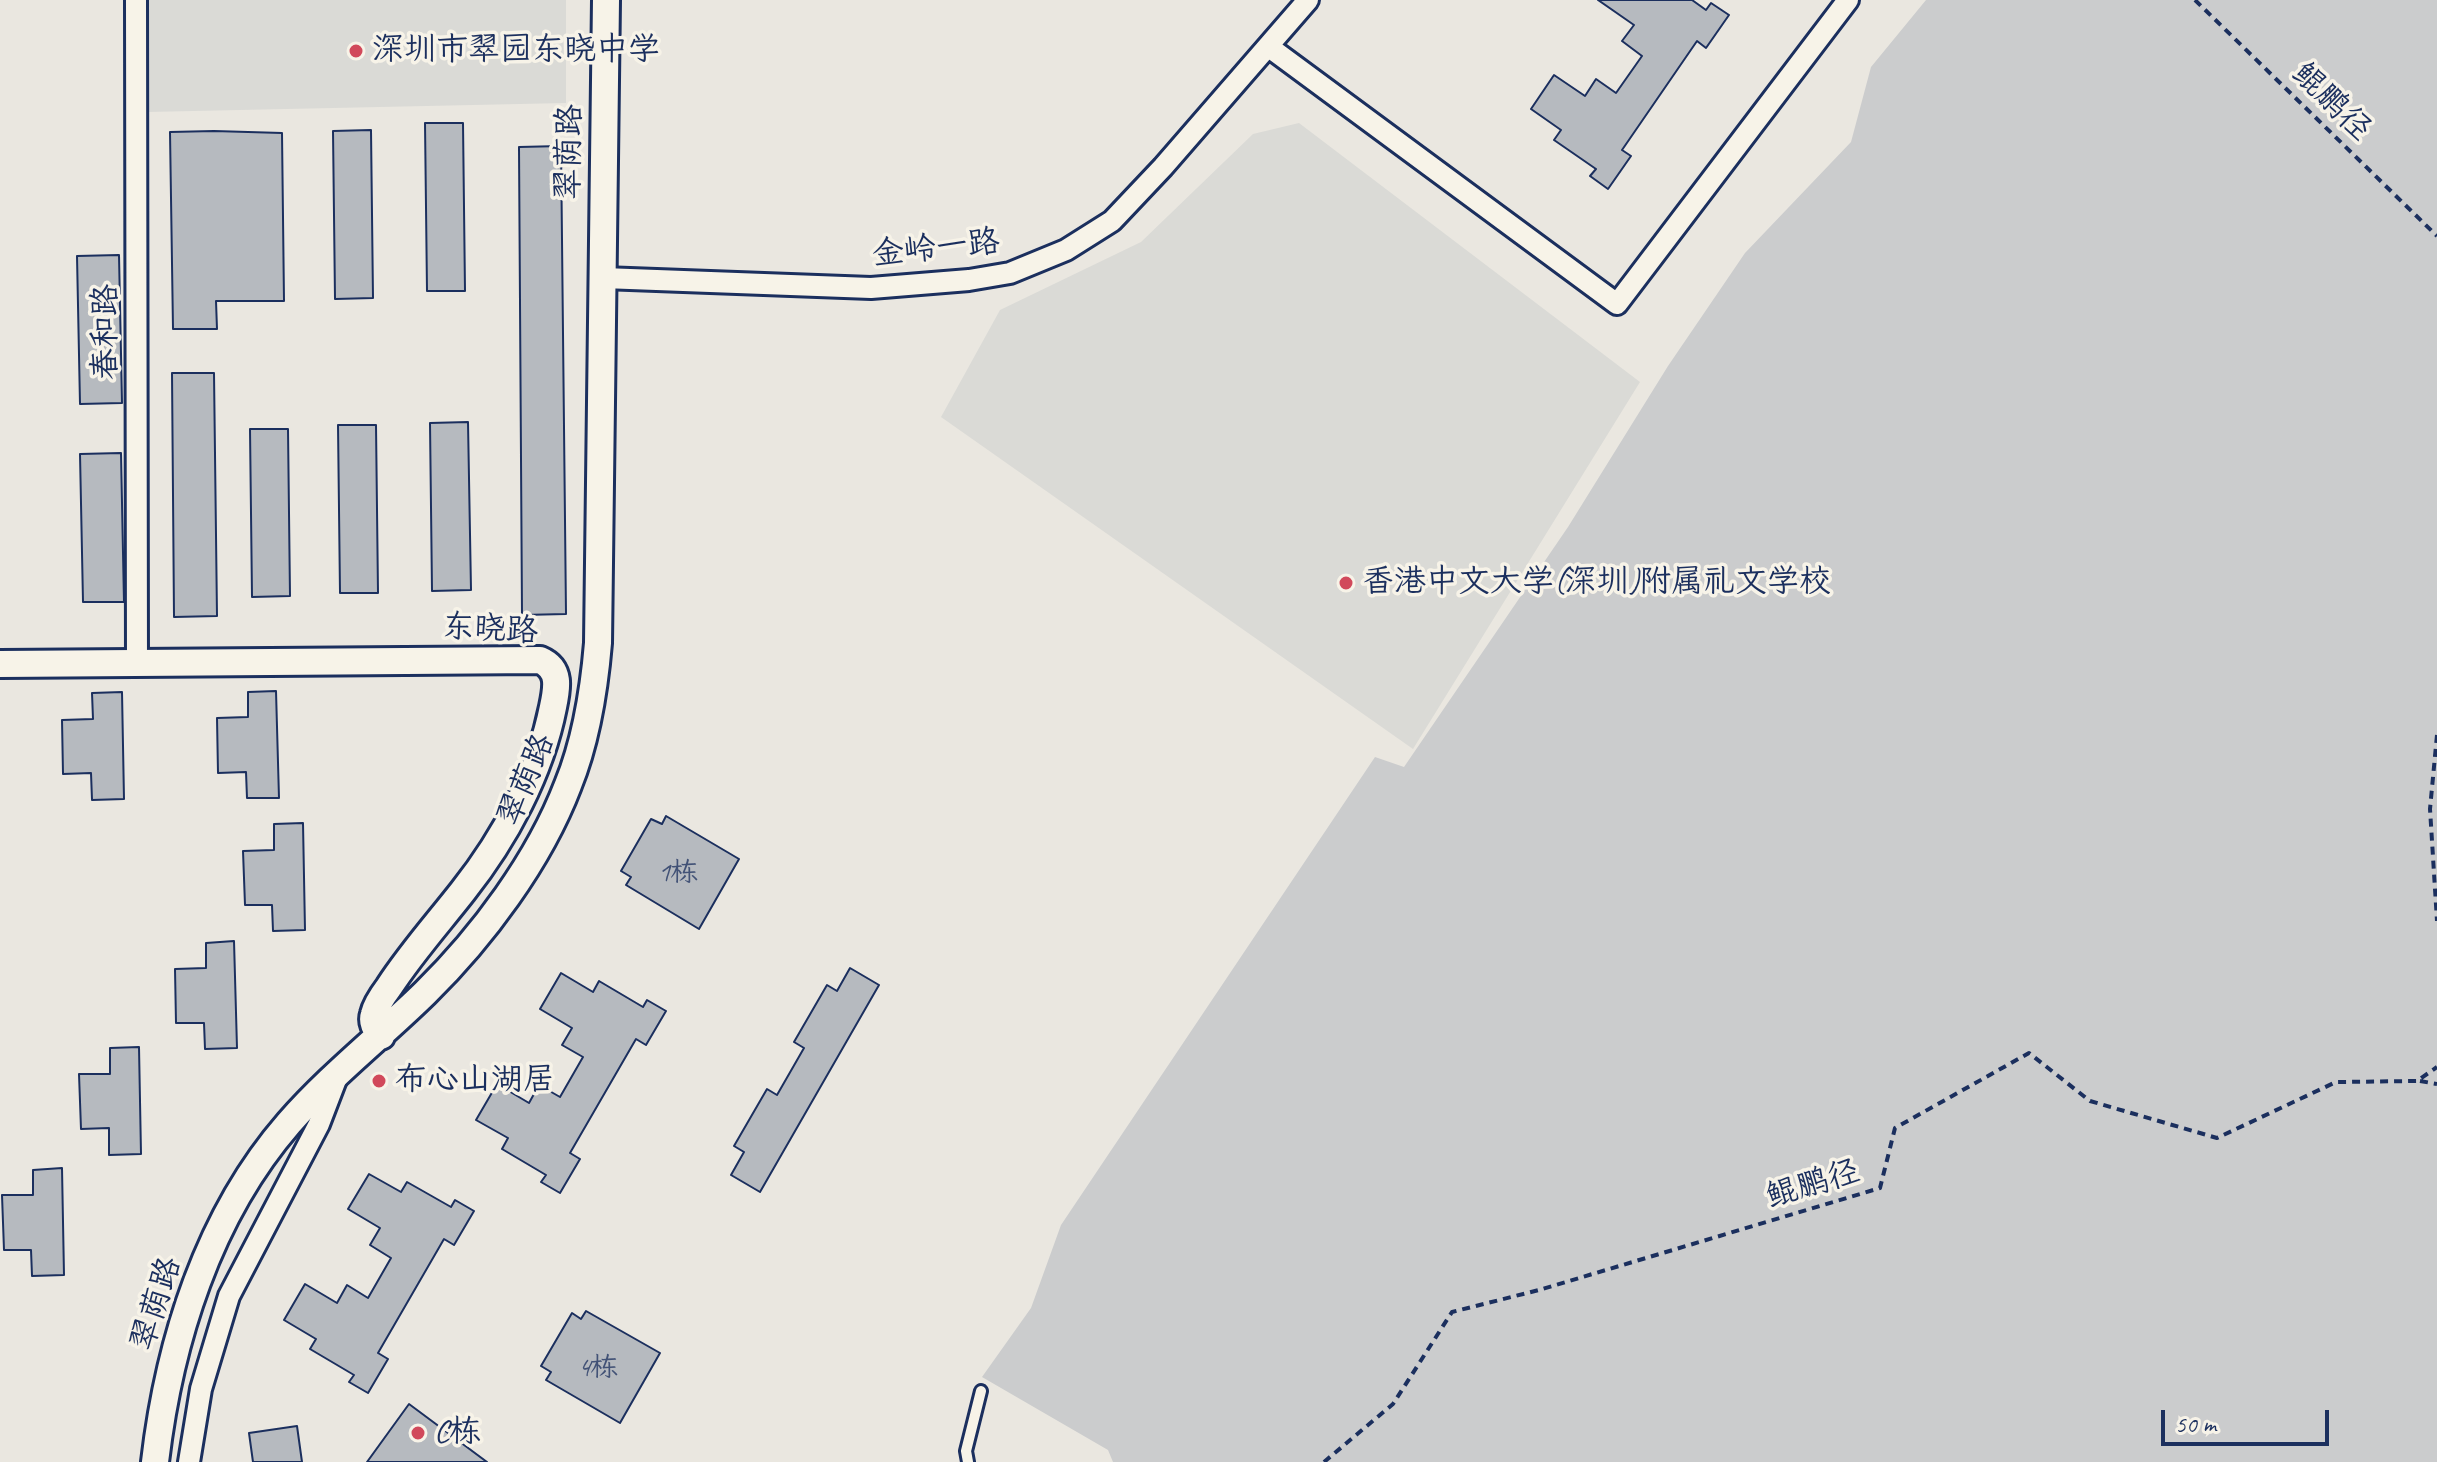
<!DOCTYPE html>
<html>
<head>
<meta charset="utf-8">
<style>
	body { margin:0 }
	#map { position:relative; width:2437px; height:1462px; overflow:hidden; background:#eae7e0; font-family:Caveat,sans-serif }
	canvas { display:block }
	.scale { position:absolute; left:2161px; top:1410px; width:168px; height:36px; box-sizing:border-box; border:4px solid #1b2f5e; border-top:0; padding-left:10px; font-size:24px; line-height:28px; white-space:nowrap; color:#1b2f5e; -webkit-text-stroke:6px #f7f3e8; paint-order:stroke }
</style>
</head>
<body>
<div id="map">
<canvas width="2437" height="1462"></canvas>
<div class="scale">50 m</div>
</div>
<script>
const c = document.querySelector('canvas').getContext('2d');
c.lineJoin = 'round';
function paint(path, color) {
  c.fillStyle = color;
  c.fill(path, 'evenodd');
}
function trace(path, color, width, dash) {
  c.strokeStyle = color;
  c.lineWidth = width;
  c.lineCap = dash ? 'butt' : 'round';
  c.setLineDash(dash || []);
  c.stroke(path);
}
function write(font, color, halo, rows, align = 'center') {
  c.font = font + ' Caveat,"LXGW WenKai TC",sans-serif';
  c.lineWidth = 7;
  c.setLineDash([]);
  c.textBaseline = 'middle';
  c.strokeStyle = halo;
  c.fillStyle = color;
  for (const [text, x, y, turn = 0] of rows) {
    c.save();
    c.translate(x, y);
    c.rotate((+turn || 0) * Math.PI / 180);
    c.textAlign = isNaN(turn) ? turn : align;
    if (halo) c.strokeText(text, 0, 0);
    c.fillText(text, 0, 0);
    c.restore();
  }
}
const built = new Path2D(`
	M145 0H566V103L147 112Z
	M1299 123 1640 382 1413 749 941 417 1000 310 1141 242 1253 134Z`);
const green = new Path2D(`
	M1926 0H2437V1462H1113L1108 1450 982 1377 1031 1308 1061 1225 1375 757 1404 767 1568 527 1668 366 1745 253 1851 142 1871 67Z`);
const building = new Path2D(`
	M1598 0H1692L1706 10 1711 3 1729 15 1706 48 1697 41 1622 150 1631 156 1608 189 1590 176 1596 169 1554 140 1561 130 1531 109 1554 75 1585 96 1596 79 1616 93 1642 56 1622 41 1634 25Z
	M425 123H463L465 291H427Z
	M371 130 373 298 335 299 333 131Z
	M214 131 282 133 284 301H216L217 329H173L170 132Z
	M561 146 566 614 522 615 519 147Z
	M119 255 122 403 80 404 77 256Z
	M172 373H214L217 616 174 617Z
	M468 422 471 590 432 591 430 423Z
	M338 425H376L378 593H340Z
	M250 429H288L290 596 252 597Z
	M121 453 124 602H83L80 454Z
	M276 691 279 798H247L246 772 218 773 217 718 248 717V692Z
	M122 692 124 799 92 800 91 773 63 774 62 720 93 719 92 693Z
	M666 816 739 859 699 929 626 885 631 877 621 871 651 819 662 824Z
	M303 823 305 930 273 931 272 905H245L243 851 274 850V824Z
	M234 941 237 1048 205 1049 204 1023H176L175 969 206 968V943Z
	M850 968 879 985 760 1192 731 1175 744 1152 734 1146 767 1089 777 1095 804 1048 794 1042 827 985 837 991Z
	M561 973 593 992 599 981 643 1007 647 1000 666 1011 646 1045 636 1039 570 1153 580 1159 560 1193 541 1182 546 1175 502 1149 508 1138 476 1120 497 1084 529 1103 539 1085 560 1097 583 1057 562 1045 572 1028 540 1009Z
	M139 1047 141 1154 109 1155V1128L81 1129 79 1074H110V1048Z
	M62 1168 64 1275 32 1276 31 1250H4L2 1195H33V1170Z
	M369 1174 401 1192 407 1182 451 1207 455 1200 474 1211 454 1245 444 1239 378 1353 388 1359 368 1393 349 1382 354 1375 310 1349 316 1339 284 1320 305 1284 337 1303 347 1285 368 1298 391 1258 370 1245 380 1228 348 1209Z
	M586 1311 660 1353 620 1423 546 1380 551 1372 541 1366 572 1313 581 1319Z
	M409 1404 487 1462H367Z
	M297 1426 302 1462H253L249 1433Z`);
const path = new Path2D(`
	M2195 0 2437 236
	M2437 735 2430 809 2437 921
	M2420 1081 2437 1084
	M1324 1462 1393 1404 1452 1312 1539 1290 1880 1188 1895 1128 2029 1053 2090 1101 2217 1138 2336 1082 2417 1081 2437 1067`);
const service = new Path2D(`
	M968 1462 966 1451 981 1391`);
const minor = new Path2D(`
	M136 0 137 663
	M1269 47 1617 304 1848 0
	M603 278 871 288 969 280 1010 273 1066 250 1112 221 1163 167 1308 0
	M189 1462 201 1389 229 1296 319 1124 337 1077`);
const tertiary = new Path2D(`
	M0 664 540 660C561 669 557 688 553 707 540 773 505 838 463 891 438 923 411 953 389 987 383 995 376 1005 374 1014 371 1023 376 1029 381 1036
	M155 1462C169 1342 208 1216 289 1123 330 1076 380 1037 425 993 482 937 539 861 568 785 586 741 594 691 598 643L606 0`);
const markers = [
	[356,51,8,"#d1495b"],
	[1346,583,8,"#d1495b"],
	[379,1081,8,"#d1495b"],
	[418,1433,8,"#d1495b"]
];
const numberNames = [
	["1栋",678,874],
	["4栋",598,1369]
];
const poiNames = [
	["深圳市翠园东晓中学",372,51],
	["香港中文大学(深圳)附属礼文学校",1362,583],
	["布心山湖居",395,1081],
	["C栋",434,1433]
];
const streetNames = [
	["鲲鹏径",2331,102,44],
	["翠荫路",570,152,-89],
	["金岭一路",936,249,-6],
	["春和路",107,332,-90],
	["东晓路",490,630,3],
	["翠荫路",527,780,-67],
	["鲲鹏径",1813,1185,-17],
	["翠荫路",157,1304,-72]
];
paint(built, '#dadad6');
paint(green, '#cbcccd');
paint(building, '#b6babf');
trace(building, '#1b2f5e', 2);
trace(service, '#1b2f5e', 16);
trace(minor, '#1b2f5e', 26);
trace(tertiary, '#1b2f5e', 32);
trace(path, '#1b2f5e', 4, [8, 6]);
trace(service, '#f7f3e8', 10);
trace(minor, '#f7f3e8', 20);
trace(tertiary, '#f7f3e8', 26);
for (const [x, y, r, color] of markers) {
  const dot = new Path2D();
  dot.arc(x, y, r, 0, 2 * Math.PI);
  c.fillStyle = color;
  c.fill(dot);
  trace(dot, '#f7f3e8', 3);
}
write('28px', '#425276', null, numberNames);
write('32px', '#1b2f5e', '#f7f3e8', poiNames, 'left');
write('32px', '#1b2f5e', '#f7f3e8', streetNames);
</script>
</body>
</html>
